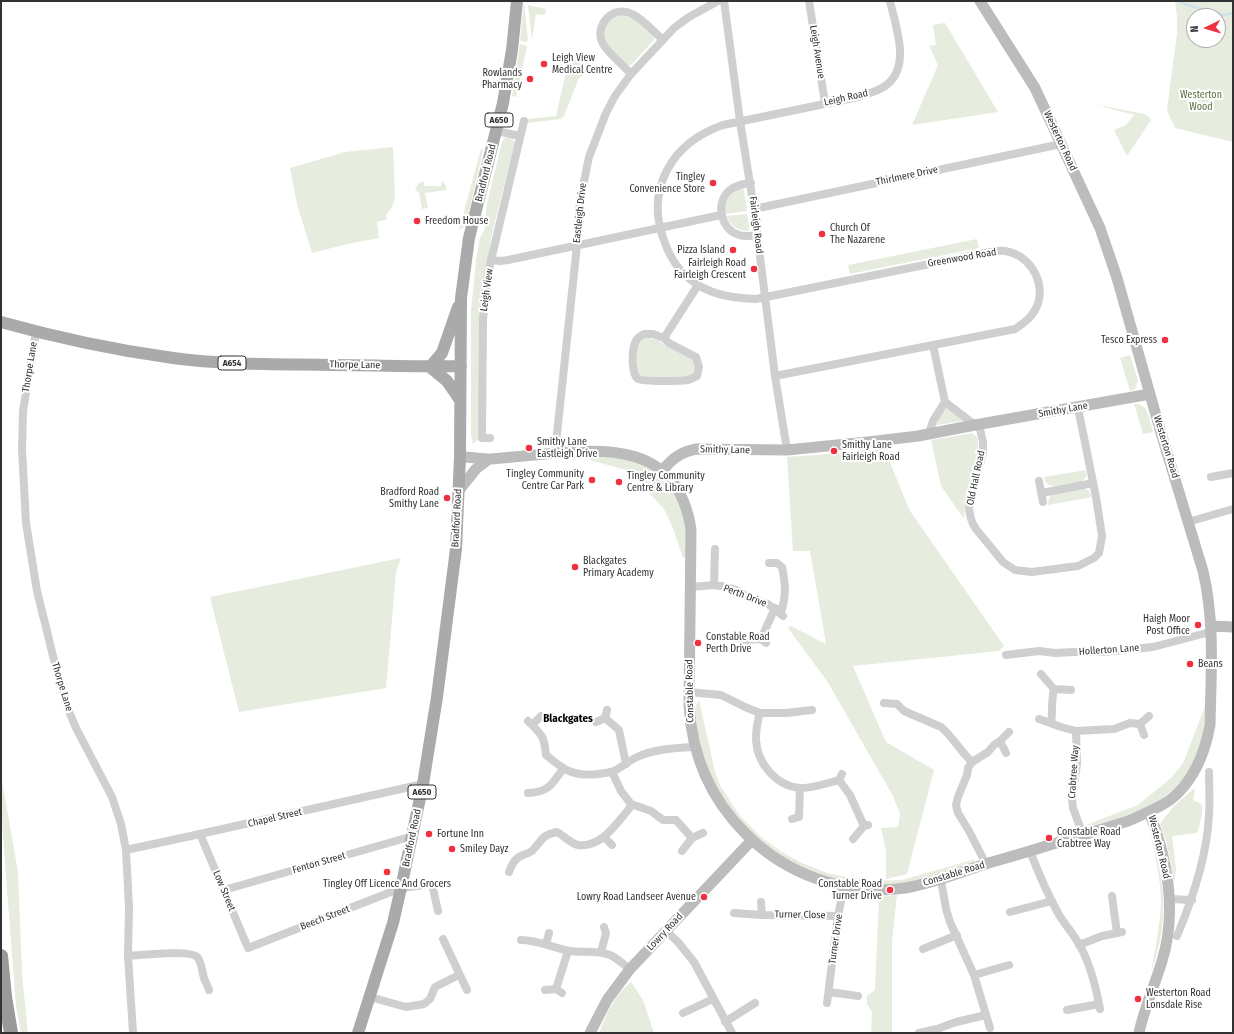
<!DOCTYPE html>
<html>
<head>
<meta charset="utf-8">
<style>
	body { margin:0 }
	#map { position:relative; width:1234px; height:1034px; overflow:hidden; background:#fff; font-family:"Fira Sans Condensed",sans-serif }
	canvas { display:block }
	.frame { position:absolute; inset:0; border:2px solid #323232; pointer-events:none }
	.north { position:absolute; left:1186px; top:8px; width:40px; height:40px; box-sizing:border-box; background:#fff; border:1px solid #adadad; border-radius:50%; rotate:265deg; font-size:11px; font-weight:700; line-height:16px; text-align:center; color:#323232 }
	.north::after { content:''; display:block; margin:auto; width:14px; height:18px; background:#ee3041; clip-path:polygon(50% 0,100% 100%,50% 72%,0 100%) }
</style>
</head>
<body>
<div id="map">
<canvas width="1234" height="1034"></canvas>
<div class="frame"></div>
<div class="north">N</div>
</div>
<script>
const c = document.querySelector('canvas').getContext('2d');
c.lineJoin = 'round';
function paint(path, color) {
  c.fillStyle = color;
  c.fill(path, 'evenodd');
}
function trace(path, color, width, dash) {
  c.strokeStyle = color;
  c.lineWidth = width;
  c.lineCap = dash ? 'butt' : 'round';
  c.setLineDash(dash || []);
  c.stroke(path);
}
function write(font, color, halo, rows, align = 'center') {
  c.font = font + ' "Fira Sans Condensed",sans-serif';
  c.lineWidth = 4;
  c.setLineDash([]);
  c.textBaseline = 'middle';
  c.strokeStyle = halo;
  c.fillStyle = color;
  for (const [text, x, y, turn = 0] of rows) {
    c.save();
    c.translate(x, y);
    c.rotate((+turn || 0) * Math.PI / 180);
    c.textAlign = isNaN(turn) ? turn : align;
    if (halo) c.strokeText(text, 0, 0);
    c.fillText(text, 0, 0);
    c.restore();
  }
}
const green = new Path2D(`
	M524 1 528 40 526 42 521 41 520 40Z
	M1175 1H1233V142L1175 128 1167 110 1177 33V17ZM1194 16H1218V40H1194Z
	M528 5 546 9 545 15 536 14 532 39Z
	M623 15 634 19 654 35V40L631 65H627C617 56 599 42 605 27 609 19 615 16 623 15Z
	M945 23 998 112 912 125 938 65 929 46 936 45 933 25Z
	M520 44 525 45 527 47 516 97 512 96Z
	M569 58 580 60 583 62 585 74 579 78 564 116 561 119 527 123 528 119 556 116Z
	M1094 104 1144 114 1149 117 1151 120 1127 156 1114 130 1126 125 1134 115Z
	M507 137 513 139 515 143 492 233 482 291 479 439 473 444 471 434V311L476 261 480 238 485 229 486 217V208L502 142 504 138Z
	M393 147 395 197 392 207 386 215 387 219 377 222 379 238 347 244 312 253 297 204 290 168 345 152Z
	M481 149 483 151 466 224 463 228 459 230Z
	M424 181V186H441L442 181 443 182 446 186V190L425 193 428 208 422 209 419 192 415 190 418 184Z
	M741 188 744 190 747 211 725 214C723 201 730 193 741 188Z
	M747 214 749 229 748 231C737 230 731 226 726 216Z
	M977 239 979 248 850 274 848 265Z
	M646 337 658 340 668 347 694 358 696 372 691 377 644 378 639 374 637 370V346L639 341Z
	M1130 355 1138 381 1135 389 1130 391 1120 358Z
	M1134 404C1149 403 1150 421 1153 432L1143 434Z
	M946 408H949L963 420 962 421 937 425V421Z
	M972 433 977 437 979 453 966 493 964 519 941 486 931 440Z
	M884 448 910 511 1004 646 999 651 853 666 886 742 934 770 907 874 886 879V851L881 828 898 827 900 814 893 796 827 681 788 628 791 626 826 644 810 551H793L787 457 843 453Z
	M591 457C602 457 613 457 624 458 647 462 673 485 681 506 684 514 685 523 686 530 688 539 686 549 685 558H683L673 528 664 509 637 480 626 470 590 460Z
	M1086 470 1087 476 1081 482 1055 486C1049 486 1045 484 1044 477Z
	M1084 488 1089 491 1092 497 1048 505 1049 498 1053 494Z
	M401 558 396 572 386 688 239 712 210 597Z
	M699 700 715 772 721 787 740 816 761 837 782 852 802 863 827 873 846 877 874 881 902 880 976 859 973 863C941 874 908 886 873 885 845 883 816 876 791 863 752 842 717 801 704 758 699 743 689 714 699 700Z
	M1205 707C1204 719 1204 732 1201 744 1199 752 1194 761 1190 769 1166 806 1132 814 1092 826L1086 825 1138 805 1171 778 1183 763Z
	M1 775 18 872 22 974 28 1033H21L16 1006 1 811Z
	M1193 789 1195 790 1193 800C1196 802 1201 803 1202 805 1204 809 1199 828 1197 833L1172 836 1176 869 1174 885C1172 865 1168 843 1160 824L1173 807Z
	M1150 832C1166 884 1169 921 1151 973 1155 950 1160 926 1161 903 1161 879 1155 855 1150 832Z
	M897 895 892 941V1033H871L872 1012 867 1004V996L875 990 879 897Z
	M631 982 643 1000 654 1033H599C606 1015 615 994 631 982Z`);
const stream = new Path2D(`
	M1180 1 1184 4 1223 15 1233 13`);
const street = new Path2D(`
	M724 1 740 121 754 209 775 376 787 450
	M809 1 825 103
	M631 74C623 65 609 54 603 44 593 26 613 4 632 14 643 19 653 31 663 40
	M497 131 520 136
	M751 183C743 184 736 185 730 190 715 202 720 229 739 235 745 237 751 236 757 235
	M754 209 1061 144
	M491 260 500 261 508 260 721 215
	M36 332 23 411 22 449 26 523 37 591 56 668 68 709 76 728 112 797 121 824 126 850 129 907 128 956 133 1033
	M644 334H653L664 338 669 343 696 357 699 367 697 376C694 378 691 379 688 380 681 381 644 382 638 379 631 374 632 350 635 343 636 339 640 336 644 334Z
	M664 338 698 285
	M933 345 945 402
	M775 376 1015 329C1022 324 1029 320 1033 313 1050 290 1033 255 1005 251 998 250 991 252 984 253L756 299C736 298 716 296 698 285 682 275 671 260 665 243 644 190 671 143 723 125L858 97C866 94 875 92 882 88 913 70 896 28 890 1
	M979 425 983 442V453L969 503C969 512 970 521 976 529L1003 562 1015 570 1032 572 1078 566 1094 558 1099 553 1102 536 1096 497 1078 408
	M929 434 933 421 945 402 975 425
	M490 438H482L483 319 487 281 491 260 524 121
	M555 453 577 245 580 201 589 157 606 113 615 96 631 74 674 28 689 17 718 1
	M1211 477 1233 473
	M1039 481 1043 502
	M1042 493 1093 483
	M1188 522 1233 509
	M769 563H777L782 567C786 586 786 595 781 613
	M714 585 715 549
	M691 587 714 585 727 587 739 591 747 597 768 604 783 616
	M761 639 775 608
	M742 640 761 639 766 643
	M1006 655 1039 651 1055 653 1074 652H1103L1153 647 1210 632
	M1041 674 1054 689 1071 690
	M689 692 721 695 745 707 760 713H786L812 710
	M884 703 897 704 904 711 941 727C953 737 960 751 972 762
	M760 713C757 722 756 730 756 740 757 763 776 786 800 788 810 789 828 783 839 780L842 774
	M605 718 619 730 626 764
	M1039 719 1061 727 1076 731 1114 729 1130 723 1140 724
	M528 721 532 725 541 716
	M596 722 605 718 607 710
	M1051 723C1053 711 1051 700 1054 689
	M532 725C544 737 544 738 546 755 564 770 573 777 598 774 603 773 609 773 614 771 621 768 627 762 635 758 653 749 675 748 695 747
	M1076 731 1077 764 1072 799 1073 808 1083 835
	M1144 735 1140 724 1149 716
	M1000 741 1006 753
	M839 780 850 795 864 826
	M528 793C549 792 551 785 563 769
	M631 804 651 811 663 820H676L692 838
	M792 819 799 817 800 788
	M200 834 248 948 401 888 432 884 438 911
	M604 837 612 845
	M853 839 864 826 868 825
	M126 850 200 834 423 784
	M682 851 692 838 703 833
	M1030 851C1038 872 1047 893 1058 913 1064 924 1073 933 1079 944 1090 963 1096 987 1100 1009
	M986 864 969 831 958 813 956 805 958 797 967 775 968 768 972 762 988 752 994 745 1000 741 1009 732
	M509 872C512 864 515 858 523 855 526 854 529 853 532 851 542 841 541 835 557 832 563 835 571 844 578 845 601 848 616 824 629 809L631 804 621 791 612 772
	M941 880 946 909 950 922 974 975 990 1028
	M224 890 413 836
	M1112 896 1117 933
	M1170 899 1192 900
	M761 902 762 915
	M1010 912 1052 901
	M734 913 762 915 838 916
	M666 931 678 942 694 962 732 1033
	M1177 936C1193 898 1207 857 1209 815 1210 801 1209 786 1209 772
	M443 939 467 990
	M521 940C538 940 553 948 570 951 583 953 597 950 610 955 617 958 623 964 630 969
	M546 944 549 933
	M1079 945 1102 936 1122 932
	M923 949 957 935
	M601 952 606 933 604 927
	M128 956C140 955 192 949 198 958 202 964 202 972 204 978 205 982 208 986 209 990
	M974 975 1009 965
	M556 989 568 951
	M545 990 556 989 562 993
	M829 992 858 996
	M370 997 406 1007 424 1004 430 999 435 987 459 975
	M827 1003 838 916 844 886
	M1067 1010 1099 1004
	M683 1013 713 999
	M725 1022 755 1003
	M919 1033 937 1029 956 1022 986 1015`);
const secondary = new Path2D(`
	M460 457C471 457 481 459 491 459 502 458 513 457 524 456 595 450 676 435 691 529L689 706C692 755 710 798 745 833 785 874 847 897 905 888 935 883 963 871 992 862 1038 849 1083 835 1128 821 1142 815 1157 809 1170 800 1193 782 1205 753 1210 725 1211 674 1215 621 1203 571L1161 433 1117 278 1100 228 1035 88 980 1
	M662 471C672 459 680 452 696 449L787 450 877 441 918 436 975 425 1150 394
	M459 490 476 469 489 459
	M1211 626 1233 627
	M590 1033 607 1000 630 969 752 840
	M1139 1033C1144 1008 1155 985 1162 961 1177 913 1168 858 1149 812`);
const primary = new Path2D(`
	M1 322C58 338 115 350 173 358 226 365 280 364 333 365 376 365 418 367 461 366
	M430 367 442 353 458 307
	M430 367 447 381 460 400
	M358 1033 393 923 401 888 423 784 437 697 456 549 460 457 461 298 469 238 503 103 512 50 517 1`);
const highway = new Path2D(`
	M1 956 5 997 11 1033`);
const markers = [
	[544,64,4,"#ee3041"],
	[530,79,4,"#ee3041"],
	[713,183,4,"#ee3041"],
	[417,221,4,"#ee3041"],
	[822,234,4,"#ee3041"],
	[733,250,4,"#ee3041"],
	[754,269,4,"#ee3041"],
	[1165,340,4,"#ee3041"],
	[529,448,4,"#ee3041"],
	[834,451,4,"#ee3041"],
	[592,480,4,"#ee3041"],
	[619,482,4,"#ee3041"],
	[447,498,4,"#ee3041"],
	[575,567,4,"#ee3041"],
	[1198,625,4,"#ee3041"],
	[698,643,4,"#ee3041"],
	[1190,664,4,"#ee3041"],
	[429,834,4,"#ee3041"],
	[1049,838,4,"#ee3041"],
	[452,849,4,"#ee3041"],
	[387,872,4,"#ee3041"],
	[890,890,4,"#ee3041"],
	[704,897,4,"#ee3041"],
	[1138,999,4,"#ee3041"]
];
const shields = [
	[499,120,28],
	[232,363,28],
	[422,792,28]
];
const shieldNames = [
	["A650",499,120],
	["A654",232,363],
	["A650",422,792]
];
const streetNames = [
	["Leigh Avenue",817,52,81],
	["Leigh Road",846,98,-13],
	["Westerton Road",1060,141,65],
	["Bradford Road",486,173,-76],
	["Thirlmere Drive",907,176,-12],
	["Eastleigh Drive",580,213,-84],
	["Fairleigh Road",756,225,83],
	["Greenwood Road",962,258,-10],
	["Leigh View",487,290,-82],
	["Thorpe Lane",355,365,1],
	["Thorpe Lane",30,367,-81],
	["Smithy Lane",1063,410,-10],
	["Westerton Road",1166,447,73],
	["Smithy Lane",725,450,1],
	["Old Hall Road",976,478,-78],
	["Bradford Road",457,518,-87],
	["Perth Drive",745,596,21],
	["Hollerton Lane",1109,650,-4],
	["Thorpe Lane",62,687,73],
	["Constable Road",690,691,-91],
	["Crabtree Way",1074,772,-86],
	["Chapel Street",275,818,-13],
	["Bradford Road",412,838,-78],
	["Westerton Road",1159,847,76],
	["Fenton Street",319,863,-16],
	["Constable Road",954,874,-17],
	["Low Street",224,891,67],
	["Turner Close",800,915,1],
	["Beech Street",325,918,-21],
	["Lowry Road",665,932,-47],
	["Turner Drive",836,939,-82]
];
const poiNames = [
	["Leigh View",552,58],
	["Medical Centre",552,70],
	["Rowlands",522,73,"right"],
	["Pharmacy",522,85,"right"],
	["Tingley",705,177,"right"],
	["Convenience Store",705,189,"right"],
	["Freedom House",425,221],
	["Church Of",830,228],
	["The Nazarene",830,240],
	["Pizza Island",725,250,"right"],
	["Fairleigh Road",746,263,"right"],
	["Fairleigh Crescent",746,275,"right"],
	["Tesco Express",1157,340,"right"],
	["Smithy Lane",537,442],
	["Eastleigh Drive",537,454],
	["Smithy Lane",842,445],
	["Fairleigh Road",842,457],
	["Tingley Community",584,474,"right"],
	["Centre Car Park",584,486,"right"],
	["Tingley Community",627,476],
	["Centre & Library",627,488],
	["Bradford Road",439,492,"right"],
	["Smithy Lane",439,504,"right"],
	["Blackgates",583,561],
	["Primary Academy",583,573],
	["Haigh Moor",1190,619,"right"],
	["Post Office",1190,631,"right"],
	["Constable Road",706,637],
	["Perth Drive",706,649],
	["Beans",1198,664],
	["Constable Road",1057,832],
	["Crabtree Way",1057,844],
	["Fortune Inn",437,834],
	["Smiley Dayz",460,849],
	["Tingley Off Licence And Grocers",387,884,"center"],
	["Constable Road",882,884,"right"],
	["Turner Drive",882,896,"right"],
	["Lowry Road Landseer Avenue",696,897,"right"],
	["Westerton Road",1146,993],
	["Lonsdale Rise",1146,1005]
];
const parkNames = [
	["Westerton",1201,95],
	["Wood",1201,107]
];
const neighbourhoodNames = [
	["Blackgates",568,719]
];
paint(green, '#e6ecde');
trace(stream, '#cde2ef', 2.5);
trace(street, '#cfcfcf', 8);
trace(secondary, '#bcbcbc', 11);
trace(primary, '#aaa', 12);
trace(highway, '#999', 14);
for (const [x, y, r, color] of markers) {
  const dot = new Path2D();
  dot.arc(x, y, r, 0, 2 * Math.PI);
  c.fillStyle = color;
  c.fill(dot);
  trace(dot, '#fff', 1.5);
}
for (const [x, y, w] of shields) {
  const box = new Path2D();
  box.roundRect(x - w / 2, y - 7, w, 14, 3);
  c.fillStyle = '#fff';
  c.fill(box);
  trace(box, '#323232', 1);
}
write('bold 9px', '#323232', null, shieldNames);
write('10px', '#323232', '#fff', streetNames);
write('10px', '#323232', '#fff', poiNames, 'left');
write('10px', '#56713c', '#fff', parkNames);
write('bold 11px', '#000', '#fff', neighbourhoodNames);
</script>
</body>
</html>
